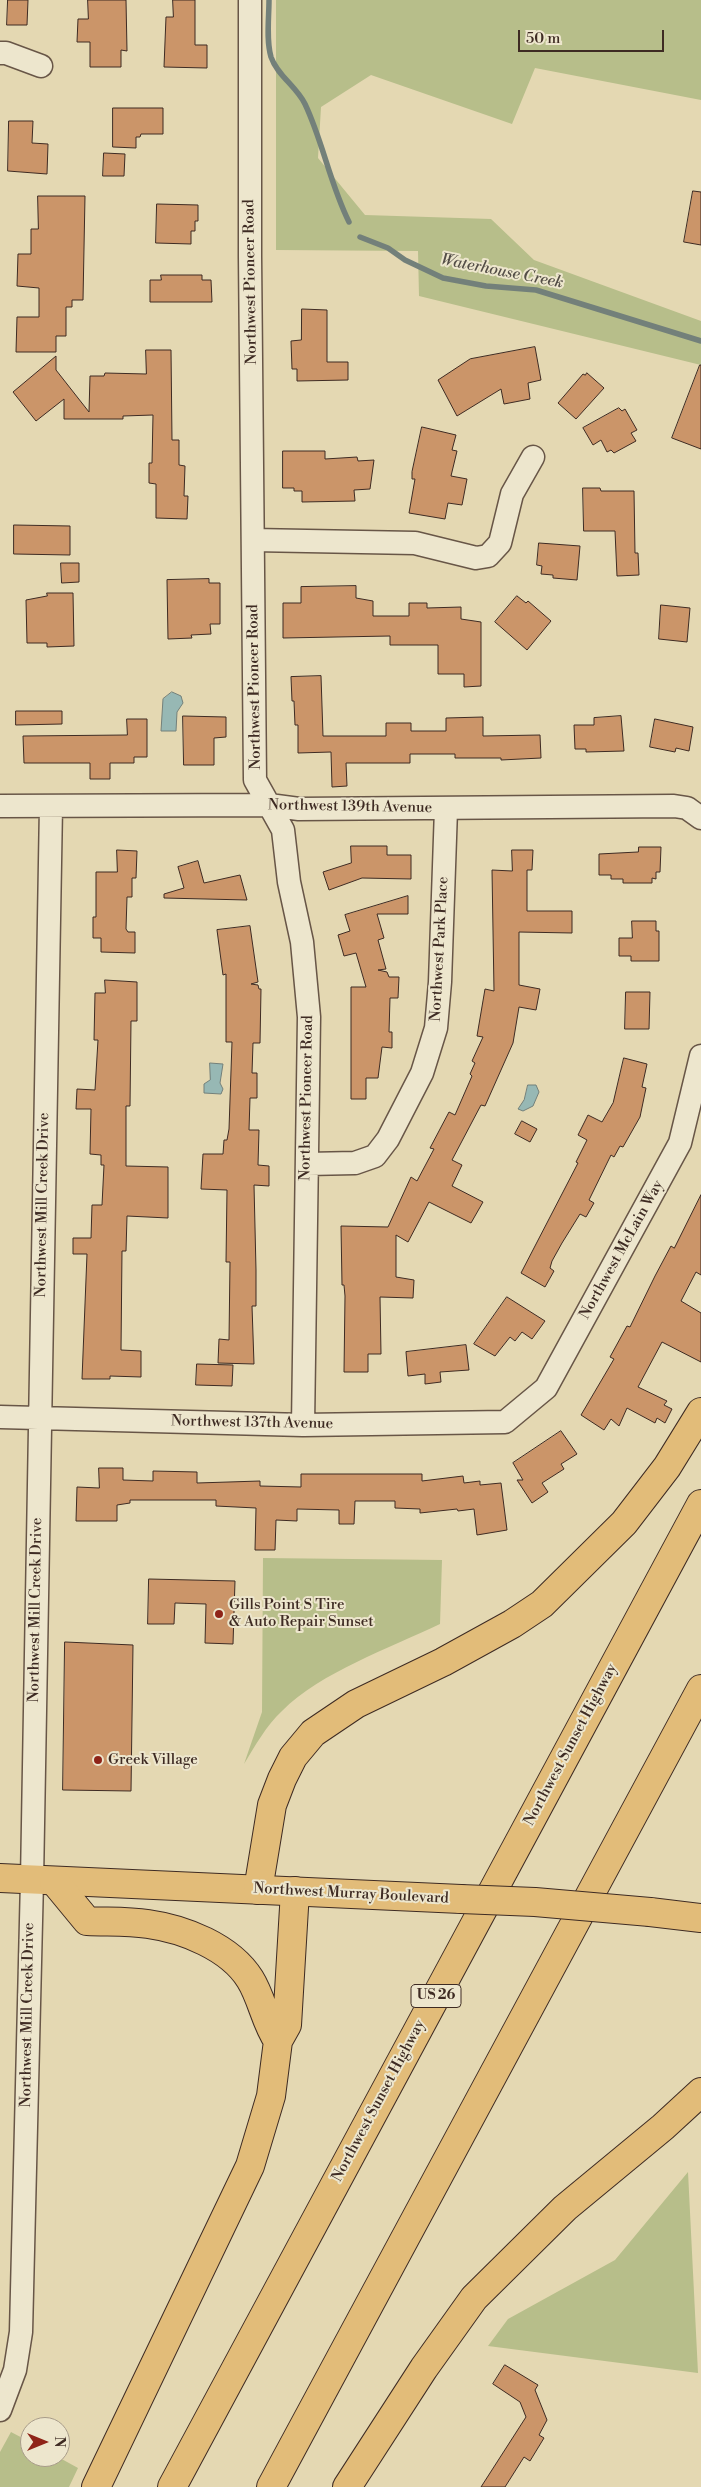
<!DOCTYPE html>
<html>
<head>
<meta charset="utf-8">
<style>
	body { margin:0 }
	#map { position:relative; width:701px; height:2487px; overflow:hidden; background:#e4d8b2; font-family:"Libre Bodoni",serif }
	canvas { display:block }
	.north { position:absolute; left:20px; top:2417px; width:50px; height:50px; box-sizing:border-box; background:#ede6cd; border:1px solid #a79b89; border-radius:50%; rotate:90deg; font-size:14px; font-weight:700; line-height:20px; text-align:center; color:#3e2b23 }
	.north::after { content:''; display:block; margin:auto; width:18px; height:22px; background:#8f2418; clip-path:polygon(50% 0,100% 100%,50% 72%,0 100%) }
	.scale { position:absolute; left:518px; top:30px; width:146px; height:22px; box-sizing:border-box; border:2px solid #3e2b23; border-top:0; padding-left:6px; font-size:15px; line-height:18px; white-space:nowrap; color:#3e2b23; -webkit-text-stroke:4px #ede6cd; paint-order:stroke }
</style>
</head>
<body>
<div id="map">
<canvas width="701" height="2487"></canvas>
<div class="north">N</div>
<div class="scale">50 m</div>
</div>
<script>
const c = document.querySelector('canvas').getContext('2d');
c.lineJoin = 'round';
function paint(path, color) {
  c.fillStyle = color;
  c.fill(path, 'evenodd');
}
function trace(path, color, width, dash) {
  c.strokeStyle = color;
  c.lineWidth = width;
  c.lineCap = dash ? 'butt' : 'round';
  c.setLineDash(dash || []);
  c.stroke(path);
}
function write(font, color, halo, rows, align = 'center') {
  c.font = font + ' "Libre Bodoni",serif';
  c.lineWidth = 4;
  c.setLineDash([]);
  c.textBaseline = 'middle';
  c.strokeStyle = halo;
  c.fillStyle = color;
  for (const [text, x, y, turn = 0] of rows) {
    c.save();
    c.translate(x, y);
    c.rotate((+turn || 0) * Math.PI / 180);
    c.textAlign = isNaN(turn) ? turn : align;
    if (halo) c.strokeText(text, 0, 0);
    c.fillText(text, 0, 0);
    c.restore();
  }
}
const green = new Path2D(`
	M276 0H701V100L535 68 512 124 371 75 321 107 318 158 365 215 491 219 534 260 701 321V365L419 296 418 251 276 250Z
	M263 1558 442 1560 440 1624C390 1648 321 1672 282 1711 266 1726 255 1746 244 1764L262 1712Z
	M688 2172 698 2373 488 2346 508 2319 615 2260Z
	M11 2432 30 2442V2457H58L78 2468 69 2487H0V2452Z`);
const water = new Path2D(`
	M172 692 181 696 183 703 177 712 176 731H161L163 699Z
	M210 1063 223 1064 220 1083 223 1089 221 1094 204 1093V1084L210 1080Z
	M528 1085H536L539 1092 533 1106 523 1111 518 1109 524 1100Z`);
const stream = new Path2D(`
	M269 0C269 18 266 40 271 57 277 75 297 87 305 104 323 142 330 184 349 222
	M360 237 388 248 405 260 443 278 486 286 536 290 701 341`);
const building = new Path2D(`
	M8 0H28L27 25H7Z
	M88 0H126L127 51 121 50V67H90V42H77L78 19H88Z
	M173 0H195V45H207V68L164 67 166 17H173Z
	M113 108H163V134H141L140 137H136V148L113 147Z
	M9 121H33L32 143 48 144 47 174 8 171Z
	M104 153 125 154 124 176H103Z
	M693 191 701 192V245L684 242Z
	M38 196H85L83 300H72V307H66V336H56V352H16L17 317H39V288L17 286 18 254H31V229H38Z
	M157 204 198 205V221H195V231H191V244L156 243Z
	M161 275H202V280H211L212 302H150V280H161Z
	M302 309 327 310V362H348V380L297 381V369H292L291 341 301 340Z
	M535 347 541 380 528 383 530 399 504 404 501 389 457 416 438 380 470 359Z
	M146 350H171L172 440H179V465L185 466 184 496H188L187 519 156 518V484L149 483V463H152L153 415 123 416V419H64V399L36 421 13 392 56 356V370L89 412 90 376H104L105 373 146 374Z
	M700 365H701V449L672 438Z
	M587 373 604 388 576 419 558 403 583 374 585 375Z
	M619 408 622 411 625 409 637 430 631 433 636 441 614 453 611 450 607 452 601 440 593 445 583 428Z
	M422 427 456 435 452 450 457 451 451 476 467 479 462 505 448 503 445 519 409 513 415 479H412V472Z
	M283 451H325V459L357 457 358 461 374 460 370 489 354 490 355 501 302 502V491H294V488H283Z
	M583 488H600L601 491H634L635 553H638L639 575 617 576 615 531H584Z
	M14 525 70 526V555L14 554Z
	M539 543 580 546 577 580 553 578V575L541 574 542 566 537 565Z
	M61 563H79V582L62 583Z
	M209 579V583H220V624H210L211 634 191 635 192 638 168 639 167 580Z
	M356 586V598L373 601V616H409V603H427V608L461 607V619L481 622V686L464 687V674H438V645H390V636L283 638V603H301V587Z
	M47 593H73L74 646 47 647V643H27L26 600 47 596Z
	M517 596 526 603 528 601 551 621 527 650 495 622Z
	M661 605 690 608 687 642 659 639Z
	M321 676 323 736H386V723H411V731H446V718L483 717V736L540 735 541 758 501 760V758H455V754H410V763H346L347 786 332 787 331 752 298 753V725H295L294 701H292L291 677Z
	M16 711H62V724L16 725Z
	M183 716 226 717V737L214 738V765H184Z
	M621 716 624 751 586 752V749H575L574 725H594V718Z
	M127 719H147V757H134V763H110V779H90V763H24L23 736 127 735Z
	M655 719 693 727 689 751 676 748 675 752 650 747Z
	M351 846H387V855H411V879L362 878 329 890 323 872 351 863Z
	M639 847H661L660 872H656V879L652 878V883H623V879H611V875H599V854L638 852Z
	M117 850 137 851 136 878H132V897H127L126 929 128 932H135V953L101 952V938H93V917H96V872H117Z
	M512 850H533L532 870H527V911H572V933L519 932V985L540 989 536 1010 519 1007 513 1043 485 1106 481 1105 452 1160 462 1165 452 1186 483 1202 471 1223 429 1202 408 1242 396 1235V1277L414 1280 413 1298 380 1297 381 1354H368V1372H344L345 1296 344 1285H342L341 1226 388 1227 411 1177 417 1181 434 1149 430 1148 449 1112 455 1115 472 1076 470 1074 475 1063 472 1061 483 1037 477 1036 485 989 494 991 492 870 512 871Z
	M198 861 204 883 240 875 247 900 164 898V894L184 888 178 867Z
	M408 896V914H377L384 938 378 940 386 969 378 970 387 972 389 977H399L398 998H390L389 1032H392V1048L382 1047 378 1078H366V1099H351V987H366L356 953 344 956 338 935 350 931 345 915Z
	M632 921H656V931H659V961H631V956H619V938H632Z
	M250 926 258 982 251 984 258 985 259 989H261L260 1043H253L252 1073H257V1098H250L249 1130H259L258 1165 269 1166V1186L254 1185 256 1270V1306H252L254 1364 218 1363 219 1339 229 1340 230 1262H226L227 1190 201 1189 203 1154H223L224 1140H227L229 1129 232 1042H226V974L223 975 217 930Z
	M105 980 137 982V1021H131L130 1106H126V1166L168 1167V1218L127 1216 126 1251H122L121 1350 141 1351V1377L110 1376V1379H82L87 1254H73V1238H91L92 1205H102L104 1165H101V1155L90 1154 91 1109H76L77 1089 95 1090 98 1040H94L95 993H105Z
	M626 992H650L649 1029H625Z
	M624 1058 647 1064 642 1087 646 1088 640 1117 623 1147 620 1146 614 1157 611 1155 589 1200 594 1203 586 1217 580 1214 562 1243 552 1261 550 1268 554 1271 545 1287 521 1273 578 1163 576 1162 587 1140 578 1135 588 1115 602 1122 613 1103Z
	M522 1121 537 1129 530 1142 515 1134Z
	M701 1195V1275L696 1272 681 1301 701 1313V1362L662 1342 638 1387 667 1401 664 1405 672 1409 665 1423 657 1418 655 1423 627 1408 619 1426 611 1419 604 1430 581 1415 614 1359 610 1357 627 1326 630 1327 655 1276 671 1246 674 1248Z
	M507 1297 545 1321 532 1339 522 1332 515 1341 510 1337 495 1356 474 1344Z
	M466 1345 469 1370 440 1372 441 1382 425 1384V1374L408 1376 406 1352Z
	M197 1364 233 1365 232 1386 196 1385Z
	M561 1431 577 1454 561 1464 564 1469 542 1483 548 1492 532 1503 517 1480H523L513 1463Z
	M99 1468H123V1480L153 1481V1471L197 1472V1483L260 1481V1486L301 1487V1474H422V1481L463 1476 464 1483 480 1481V1485L501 1483 507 1530 477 1535 474 1509 458 1511 457 1509 420 1513V1509L395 1508V1501H355L354 1524H339V1510L297 1509V1521L276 1520 275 1550H255L256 1508 216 1506V1500H130V1503L117 1505V1521H76L77 1487 99 1488Z
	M149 1579 235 1581 233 1644 205 1643 206 1604 175 1603 174 1624H148Z
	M65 1642 133 1645 131 1791 63 1790Z
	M505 2365 538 2385 535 2390 547 2420 539 2435 544 2438 530 2461 524 2457 505 2487H481L526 2417 520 2402 493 2384Z`);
const minor = new Path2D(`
	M250 0V256L255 780 283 830 289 882 302 942 309 1017 303 1425
	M0 53H6L41 66
	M253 540 415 543 476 558 488 556 500 543 512 494 533 457
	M0 806 269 805 299 809 674 806 687 808 701 818
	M307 1164 355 1163 375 1156 388 1139 422 1073 436 1028 440 982 446 809
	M0 1417 303 1425 505 1422 546 1388 680 1143 701 1056
	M0 2410 15 2370 21 2332 32 1880 51 806`);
const major = new Path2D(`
	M0 1878 461 1899
	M650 1912 701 1918`);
const highway = new Path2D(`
	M54 1881 87 1921C107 1922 128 1921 148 1924 184 1929 230 1947 250 1979 262 1998 265 2022 278 2041
	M258 1890 272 1805 282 1779 293 1757 313 1733 356 1704 443 1662 512 1624 542 1604 624 1523 667 1467 701 1412
	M96 2487 250 2166 271 2096 278 2041 287 2025 295 1891
	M172 2487 701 1504
	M271 2487 701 1689
	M347 2487 424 2368 474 2298 565 2208 663 2127 701 2092`);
const majorBridge = new Path2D(`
	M461 1899 535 1902 650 1912`);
const markers = [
	[219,1614,5,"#8f2418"],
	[98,1760,5,"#8f2418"]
];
const shields = [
	[436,1996,50]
];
const shieldNames = [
	["US 26",436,1996]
];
const streetNames = [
	["Northwest Pioneer Road",251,282,-91],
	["Northwest Pioneer Road",255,687,-91],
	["Northwest 139th Avenue",350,807,1],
	["Northwest Park Place",440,949,-87],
	["Northwest Pioneer Road",307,1098,-89],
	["Northwest Mill Creek Drive",43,1205,-89],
	["Northwest McLain Way",622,1250,-61],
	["Northwest 137th Avenue",252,1423,1],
	["Northwest Mill Creek Drive",36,1610,-89],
	["Northwest Sunset Highway",571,1745,-62],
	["Northwest Murray Boulevard",351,1894,3],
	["Northwest Mill Creek Drive",28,2015,-89],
	["Northwest Sunset Highway",379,2101,-62]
];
const poiNames = [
	["Gills Point S Tire",229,1605],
	["& Auto Repair Sunset",229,1622],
	["Greek Village",108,1760]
];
const waterNames = [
	["Waterhouse Creek",502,272,11]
];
paint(green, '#b7be8a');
paint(water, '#97b8b4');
trace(water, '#73807a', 1);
trace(stream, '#73807a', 5.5);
paint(building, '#cb9569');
trace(building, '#3e2b23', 1);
trace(minor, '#685647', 25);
trace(major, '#3e2b23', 30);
trace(highway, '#3e2b23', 30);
trace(minor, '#ede6cd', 22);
trace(major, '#e2bc79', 28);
trace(highway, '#e2bc79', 28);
trace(majorBridge, '#3e2b23', 30, []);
trace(majorBridge, '#e2bc79', 28);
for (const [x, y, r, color] of markers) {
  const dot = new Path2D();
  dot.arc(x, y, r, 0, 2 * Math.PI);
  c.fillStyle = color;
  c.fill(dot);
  trace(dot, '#ede6cd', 2);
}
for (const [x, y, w] of shields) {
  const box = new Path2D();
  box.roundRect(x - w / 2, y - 11.5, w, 23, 4);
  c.fillStyle = '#ede6cd';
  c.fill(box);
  trace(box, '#3e2b23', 1);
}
write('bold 14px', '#3e2b23', null, shieldNames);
write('15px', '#3e2b23', '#ede6cd', streetNames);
write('15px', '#3e2b23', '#ede6cd', poiNames, 'left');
write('italic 16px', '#544e47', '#ede6cd', waterNames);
</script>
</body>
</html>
